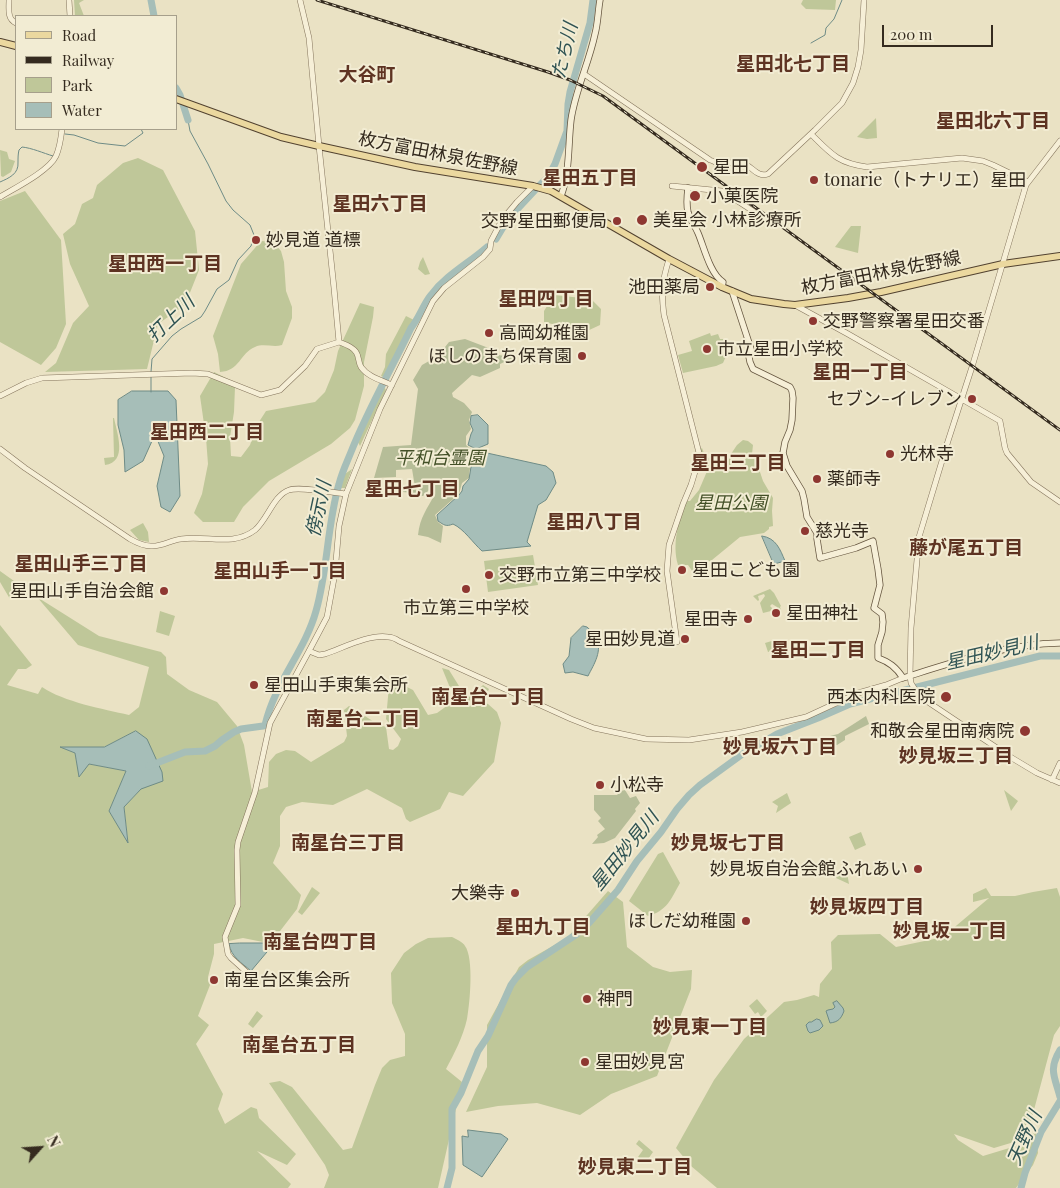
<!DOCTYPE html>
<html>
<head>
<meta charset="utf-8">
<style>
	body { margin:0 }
	#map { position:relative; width:1060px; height:1188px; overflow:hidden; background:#eae2c4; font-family:"Playfair Display",serif }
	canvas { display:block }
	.legend { position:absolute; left:15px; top:15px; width:162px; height:115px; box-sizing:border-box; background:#f2ecd3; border:1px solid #a69f8b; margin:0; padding:6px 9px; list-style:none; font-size:15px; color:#352b1f }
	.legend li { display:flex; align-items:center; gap:10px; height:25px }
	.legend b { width:25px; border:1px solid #a69f8b }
	.north { position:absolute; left:15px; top:1123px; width:50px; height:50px; -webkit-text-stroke:4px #f2ecd3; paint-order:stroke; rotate:64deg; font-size:14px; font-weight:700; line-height:20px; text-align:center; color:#352b1f }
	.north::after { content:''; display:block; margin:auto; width:18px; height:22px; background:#352b1f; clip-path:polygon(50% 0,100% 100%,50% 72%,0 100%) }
	.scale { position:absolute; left:882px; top:25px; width:111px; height:22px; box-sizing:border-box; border:2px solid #352b1f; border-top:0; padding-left:6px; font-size:15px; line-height:18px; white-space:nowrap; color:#352b1f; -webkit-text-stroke:4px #f2ecd3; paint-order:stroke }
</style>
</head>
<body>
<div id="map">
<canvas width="1060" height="1188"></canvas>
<ul class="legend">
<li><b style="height:6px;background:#ebd89f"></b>Road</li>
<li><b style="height:6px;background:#352b1f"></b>Railway</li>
<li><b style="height:14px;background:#bfc799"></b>Park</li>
<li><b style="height:14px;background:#a6beb8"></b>Water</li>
</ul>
<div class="north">N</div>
<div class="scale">200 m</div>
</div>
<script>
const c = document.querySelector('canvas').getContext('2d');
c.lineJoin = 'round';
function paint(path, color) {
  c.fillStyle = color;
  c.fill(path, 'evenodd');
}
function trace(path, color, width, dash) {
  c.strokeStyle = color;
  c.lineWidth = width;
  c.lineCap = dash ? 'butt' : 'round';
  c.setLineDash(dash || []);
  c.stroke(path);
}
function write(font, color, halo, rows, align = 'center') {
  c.font = font + ' "Playfair Display","Noto Sans JP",serif';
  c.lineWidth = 4;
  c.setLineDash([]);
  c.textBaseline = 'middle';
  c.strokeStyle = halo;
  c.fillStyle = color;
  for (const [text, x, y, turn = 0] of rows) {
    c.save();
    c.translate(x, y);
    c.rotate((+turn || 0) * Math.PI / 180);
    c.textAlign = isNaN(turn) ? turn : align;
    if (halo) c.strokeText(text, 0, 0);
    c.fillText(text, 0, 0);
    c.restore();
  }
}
const green = new Path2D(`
	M74 0H84L79 3 84 16H75Z
	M803 0H836L835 10 806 9 801 4Z
	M876 118 877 138 867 139 857 137Z
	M0 150 7 152 9 159 15 161 11 172 3 177 1 176Z
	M138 158 163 170 195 231 199 270 185 305 158 324 147 369 45 372 56 363 73 323 89 306 70 264 63 234 75 224 82 204 93 198 97 185 123 163Z
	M25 191 61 240 66 324 56 348 41 365 0 342V201Z
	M851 226H861L858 253 835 247Z
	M261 241 273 242 281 251 284 262 286 291 292 307V318L282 345C273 348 264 343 255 347 240 353 240 371 220 372L218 354 213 336 241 264Z
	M423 257 430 274 425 275 418 269 420 262Z
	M554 295 591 299 601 309 600 325 585 332 544 322V311Z
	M360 303 374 307 373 317 364 362V386L355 420 350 428 331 444 269 481 243 507 234 522H203L194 513 202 494 208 464 206 438 200 396 214 372 232 381 235 387 234 412 230 437 231 456 241 457 250 445 257 425 266 411 315 402 325 392 334 370 338 351Z
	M406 316 414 320 386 378 381 376 385 367 386 354Z
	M710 333 711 336 718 334 720 339H723L727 354 723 363 716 366 683 373 678 355 692 351 689 341Z
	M384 387 386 390 360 446 357 440Z
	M113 418H114C117 433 128 462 105 465L104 458 114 457Z
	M743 440 748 441 753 445 752 454 758 466 763 481 773 498 772 511 773 526 769 527V529L764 533 740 537 712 560 701 565 695 575 688 565H678C672 544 678 521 687 501H690L699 490 708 469 700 463 702 456 700 449 702 448 705 456 707 459 710 457 716 460 729 457 737 445Z
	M352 469 345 488H339L342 476Z
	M143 523 148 532 149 542 139 540 130 530Z
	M533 555 538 585 488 592 484 561Z
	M0 571 21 586 20 591 10 599 0 582Z
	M770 589 774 593 781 606 780 607 782 613 779 617H776L777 607 772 604 770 606 775 611H771L763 613 760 603 765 596 764 594 758 596 759 600 758 601 753 596Z
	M37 597 99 636 161 652 166 657 167 674 189 690 217 702 237 726 244 745 252 792 268 787 269 762 276 754 286 750 295 751 311 762 344 742 347 736 344 710 349 706 379 725 386 727 389 749 393 750 398 746 401 739 386 719 389 686 403 685 413 690 428 715 437 713 455 700 442 668 449 670 464 694 488 704 497 712 501 723 494 762 463 796 449 792 440 809 410 822 406 819 402 808 367 789 333 805 302 802 286 807 280 816V846L273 863 301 895 297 909 277 935 263 942 243 938 214 944V954L208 977 210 985 198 1016 209 1025 196 1044 223 1094 218 1109 225 1124 251 1107 257 1109 259 1118 296 1154 287 1165 257 1151 291 1184 288 1188H0V625L32 665 26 669H18L7 685 38 694 42 687C64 702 103 709 129 715L139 707 149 667 78 645ZM136 731 141 789 124 807 128 841 109 811 126 771 89 764H77L75 753 61 747H104Z
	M160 611 175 616 169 636 156 632Z
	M775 640 778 649 768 652 765 643Z
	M483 685 489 689 486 695 478 696 472 691 475 687H481Z
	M1004 790 1018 801 1011 811Z
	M787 793 791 803 776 813 778 806 772 802Z
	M861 832 866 845 855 850 849 837Z
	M663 852 680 883C671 899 667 911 648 916L629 901 658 854Z
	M845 861 849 884 836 878Z
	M312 887 320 893 302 915 298 912Z
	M986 888 991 896H1015L1033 892 1057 888 1060 897V1026L1054 1035 1031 1121 1014 1142 994 1148 954 1134 958 1140 983 1156 1016 1146 1030 1134 1036 1133 1038 1153 1033 1165 1016 1188H717L691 1166 676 1148 714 1080 744 1039 784 1002 797 1000 814 995 819 997 820 984 832 969 831 942 838 935 880 934 896 947 934 939 950 931 989 898 973 902V894Z
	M608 891 623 902 627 947 653 967 670 972 692 970 691 989 657 1076 611 1094 580 1115 537 1103 498 1106 466 1112 487 1067V1025L519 967 528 960 567 938Z
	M452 937C456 939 463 942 465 946 474 958 470 1003 467 1019 463 1037 454 1054 446 1069L462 1082 438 1188H324L329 1175 325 1165 269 1083 280 1081 292 1087 343 1150 352 1148 375 1085 382 1068 390 1060 405 1056V1034L392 1003 391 973 404 953 416 944 428 938Z
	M757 999 767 1011 761 1017 758 1012 755 1014 749 1006Z
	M257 1011 263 1016 253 1028 248 1024Z
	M639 1140 653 1152 646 1162 638 1157 643 1150 636 1144Z`);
const cemetery = new Path2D(`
	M465 339 486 347 498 355 512 357 513 358 500 364V368L480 377 472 375 452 393 453 397 464 403 472 412 469 420 471 429 466 436V445L476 453C473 464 469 466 469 478L462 483 459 494 435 515 438 522 443 526 441 543 428 537 418 535C420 517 427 509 435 494L429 490 423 496H414L412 493 403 492 404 486 415 487 412 469 396 470V477L374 478 383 447 411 445 418 389 413 380 422 365 438 356 449 342Z
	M866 716 869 724 845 736V740L837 745H831L830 736 838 734Z
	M625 790 630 798 636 796 640 803 635 809 636 811 615 838 604 843 592 844 598 837 597 835 605 829 598 821 601 818 594 810V795H617L621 791Z`);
const water = new Path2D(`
	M132 391H168L176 400 180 496 170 512 161 507 157 486 164 456 157 439 152 441 143 461 125 472 124 450 118 425V400Z
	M478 415 488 425V444L476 449 468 445 471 434 473 430 470 423 471 416Z
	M487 453 546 466 553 472 556 483 546 500 538 505 527 542 531 546 482 551C473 543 464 529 453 524 446 527 444 525 438 521L437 515 459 495 462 491 463 486 469 479 471 467 481 454Z
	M762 536C776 538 780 549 785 561L774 564Z
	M583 626 587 627C590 630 594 633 596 636 603 651 594 664 588 676L573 672 565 673 563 664 569 656 571 638Z
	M136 731 147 739 162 772 163 781 141 789 124 807 128 843 109 811 126 771 89 764 79 777 75 753 60 747H104Z
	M240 943H270L272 946 251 971C242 963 231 957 229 944Z
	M837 1001 843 1008 844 1011C841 1019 838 1022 830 1023L826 1011 828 1010 833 1009 835 1007 833 1003Z
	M817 1019 820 1020 823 1026 819 1030 810 1033 808 1031 806 1025 809 1022H811Z
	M468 1130 501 1134 508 1139 482 1177 463 1165 462 1136 468 1137Z`);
const stream = new Path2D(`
	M811 43 825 35 826 28 834 19 842 0
	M65 134 74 135 98 143 125 146 143 133 141 129
	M0 182C9 178 19 174 18 162 18 158 18 154 19 150L22 147C32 148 43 153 53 156
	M151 372 152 359 172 336 181 329 201 317 205 311 217 289 229 280 238 260 251 246 253 239 254 235 250 225 233 210 226 201 208 164 190 131 188 120
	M151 392V376`);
const river = new Path2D(`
	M151 0 154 16
	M176 88 180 95 188 120
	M540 185 548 177 555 164 567 131 568 104 570 92 590 23 593 0
	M496 239 508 219 535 190
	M149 766 185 752 205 751 215 746 222 740 234 732 241 729 263 726 265 725C275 682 305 651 316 611 328 569 327 525 339 484 342 472 347 462 351 452 368 409 391 370 411 328 419 318 423 305 431 295 446 275 469 263 487 247
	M1060 1050C1048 1070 1055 1077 1060 1097
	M447 1188 452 1168V1109L461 1093 478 1051 488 1036 511 985 516 978 527 967 577 934 589 923 618 890 637 861 661 832 677 809 689 795 700 785 744 753 777 734 818 718 850 704 1040 656H1060
	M1021 1188 1025 1173 1041 1132 1060 1101`);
const tertiary = new Path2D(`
	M9 0C9 9 7 19 16 23
	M69 0 70 16
	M584 74 710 160C713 161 715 162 718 163 726 164 735 161 743 163 752 166 757 178 768 174L815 130 842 103 853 83 858 67 861 50 864 0
	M811 134C831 154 838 163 867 167L962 158 983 161 993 165 1028 182
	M1060 141 1026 185 972 367 948 441 919 537 911 628 910 676 911 683 919 696 1012 758 1037 773 1060 783
	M533 186 517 202 502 220 491 241 490 249 483 257 444 288 433 301 380 409 346 494 339 526 335 573 327 617 309 651 319 655 325 654C343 648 369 634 388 637 392 637 396 639 399 641L571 719 594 728 646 739 689 740 742 732 806 717 858 693 886 685 903 678
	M672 186 722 191 753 211
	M0 197C15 188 49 171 56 156 60 147 61 138 62 129
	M669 259C662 282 661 291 664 315L699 453 698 462 691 485 683 504 669 545 667 571 677 642
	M795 305 848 334 1000 421 1005 448 1007 453 1031 482 1060 502
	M339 342C344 344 352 346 356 352 359 356 358 362 361 367 368 377 381 380 392 385
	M0 396 26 383 42 378 192 373 208 374 261 395 280 390 305 366 317 349 339 342 334 288 319 146 309 38 300 0
	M0 449 25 468 130 539C137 543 143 546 151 546 161 547 171 540 181 539 206 535 233 547 255 530 267 520 274 495 289 490 300 486 333 493 346 494
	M1052 780 1060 763
	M252 977 231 958 228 954 225 937 238 905 237 850 238 842 255 792 270 723 309 651`);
const secondary = new Path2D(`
	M688 188C687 196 686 204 688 212 690 219 695 226 698 233 704 247 710 274 723 282L722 287
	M561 196C570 172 568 145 571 120 575 91 589 63 595 34 598 23 598 11 600 0
	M732 291 751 349 749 357 750 362 753 369 790 387 792 391 793 398 792 420 790 430 785 442 783 453 787 466 802 491 804 499 807 517 817 533V539L820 558 856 548 873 541 878 569 880 585 874 608 882 614 883 622 882 632 878 645V658C889 662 896 667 903 678 954 662 1006 644 1060 643`);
const primary = new Path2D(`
	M0 42 16 46
	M176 99 281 137 319 146 415 167 533 186 551 191 669 259 722 287 751 299 784 304 795 305 848 298 881 292 1003 264 1060 256`);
const rail = new Path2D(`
	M317 0 548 72 570 80 603 96 1060 430`);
const markers = [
	[702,167,6,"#8e3731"],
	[814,180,5,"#8e3731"],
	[695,196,6,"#8e3731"],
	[642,220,6,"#8e3731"],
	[617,221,5,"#8e3731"],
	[256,240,5,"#8e3731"],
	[710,287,5,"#8e3731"],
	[813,321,5,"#8e3731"],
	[489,333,5,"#8e3731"],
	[707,349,5,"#8e3731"],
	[582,356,5,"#8e3731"],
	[972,399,5,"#8e3731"],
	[890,454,5,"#8e3731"],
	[817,479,5,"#8e3731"],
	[805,531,5,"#8e3731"],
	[682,570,5,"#8e3731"],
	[489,575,5,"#8e3731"],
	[466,589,5,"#8e3731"],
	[164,591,5,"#8e3731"],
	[776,613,5,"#8e3731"],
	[748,619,5,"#8e3731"],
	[685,639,5,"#8e3731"],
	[254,685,5,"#8e3731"],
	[946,697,6,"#8e3731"],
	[1025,731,6,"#8e3731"],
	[600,785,5,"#8e3731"],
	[918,869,5,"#8e3731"],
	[515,893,5,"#8e3731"],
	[746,921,5,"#8e3731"],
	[214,980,5,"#8e3731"],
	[587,999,5,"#8e3731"],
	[585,1062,5,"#8e3731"]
];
const streetNames = [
	["枚方富田林泉佐野線",438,154,11],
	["枚方富田林泉佐野線",881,273,-11]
];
const poiNames = [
	["星田",713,167],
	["tonarie（トナリエ）星田",824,180],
	["小菓医院",706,196],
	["美星会 小林診療所",653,220],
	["交野星田郵便局",607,221,"right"],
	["妙見道 道標",266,240],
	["池田薬局",700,287,"right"],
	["交野警察署星田交番",823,321],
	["高岡幼稚園",499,333],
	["市立星田小学校",717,349],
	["ほしのまち保育園",572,356,"right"],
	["セブン-イレブン",962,399,"right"],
	["光林寺",900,454],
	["薬師寺",827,479],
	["慈光寺",815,531],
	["星田こども園",692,570],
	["交野市立第三中学校",499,575],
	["星田山手自治会館",154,591,"right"],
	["市立第三中学校",466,608,"center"],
	["星田神社",786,613],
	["星田寺",738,619,"right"],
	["星田妙見道",675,639,"right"],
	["星田山手東集会所",264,685],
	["西本内科医院",935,697,"right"],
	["和敬会星田南病院",1014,731,"right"],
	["小松寺",610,785],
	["妙見坂自治会館ふれあい",908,869,"right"],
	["大樂寺",505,893,"right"],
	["ほしだ幼稚園",736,921,"right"],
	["南星台区集会所",224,980],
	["神門",597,999],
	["星田妙見宮",595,1062]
];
const parkNames = [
	["平和台霊園",440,458],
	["星田公園",731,503]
];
const waterNames = [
	["たち川",565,51,-77],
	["打上川",171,319,-44],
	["傍示川",319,509,-78],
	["星田妙見川",992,653,-13],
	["星田妙見川",625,851,-51],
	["天野川",1025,1138,-66]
];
const neighbourhoodNames = [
	["星田北七丁目",793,64],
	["大谷町",367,75],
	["星田北六丁目",993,121],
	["星田五丁目",590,178],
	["星田六丁目",380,204],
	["星田西一丁目",165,264],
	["星田四丁目",546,299],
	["星田一丁目",860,372],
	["星田西二丁目",207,432],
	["星田三丁目",738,463],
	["星田七丁目",412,489],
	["星田八丁目",594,522],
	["藤が尾五丁目",966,548],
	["星田山手三丁目",81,564],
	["星田山手一丁目",280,571],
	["星田二丁目",818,650],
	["南星台一丁目",488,697],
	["南星台二丁目",363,719],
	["妙見坂六丁目",780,747],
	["妙見坂三丁目",956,756],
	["南星台三丁目",348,843],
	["妙見坂七丁目",728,843],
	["妙見坂四丁目",867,907],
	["星田九丁目",543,927],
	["妙見坂一丁目",950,931],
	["南星台四丁目",320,942],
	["妙見東一丁目",710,1027],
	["南星台五丁目",299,1045],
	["妙見東二丁目",635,1167]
];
paint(green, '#bfc799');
paint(cemetery, '#b6bd98');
paint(water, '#a6beb8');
trace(water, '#6e8b86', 1);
trace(stream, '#6e8b86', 1);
trace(river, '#a6beb8', 7);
trace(tertiary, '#84745c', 6);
trace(secondary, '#65553f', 7);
trace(primary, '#524230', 8);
trace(tertiary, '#f6efd7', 5);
trace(secondary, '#f6efd7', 5.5);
trace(primary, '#ebd89f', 6);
trace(rail, '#352b1f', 3);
trace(rail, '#f2ecd3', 1, [4]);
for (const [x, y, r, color] of markers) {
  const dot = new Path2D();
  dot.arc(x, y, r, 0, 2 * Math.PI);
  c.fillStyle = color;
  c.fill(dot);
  trace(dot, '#f2ecd3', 2);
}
write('18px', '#352b1f', '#f2ecd3', streetNames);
write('18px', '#352b1f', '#f2ecd3', poiNames, 'left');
write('italic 18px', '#435027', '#f2ecd3', parkNames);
write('italic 19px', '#2f5353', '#f2ecd3', waterNames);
write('bold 19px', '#5e3322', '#f2ecd3', neighbourhoodNames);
</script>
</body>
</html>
